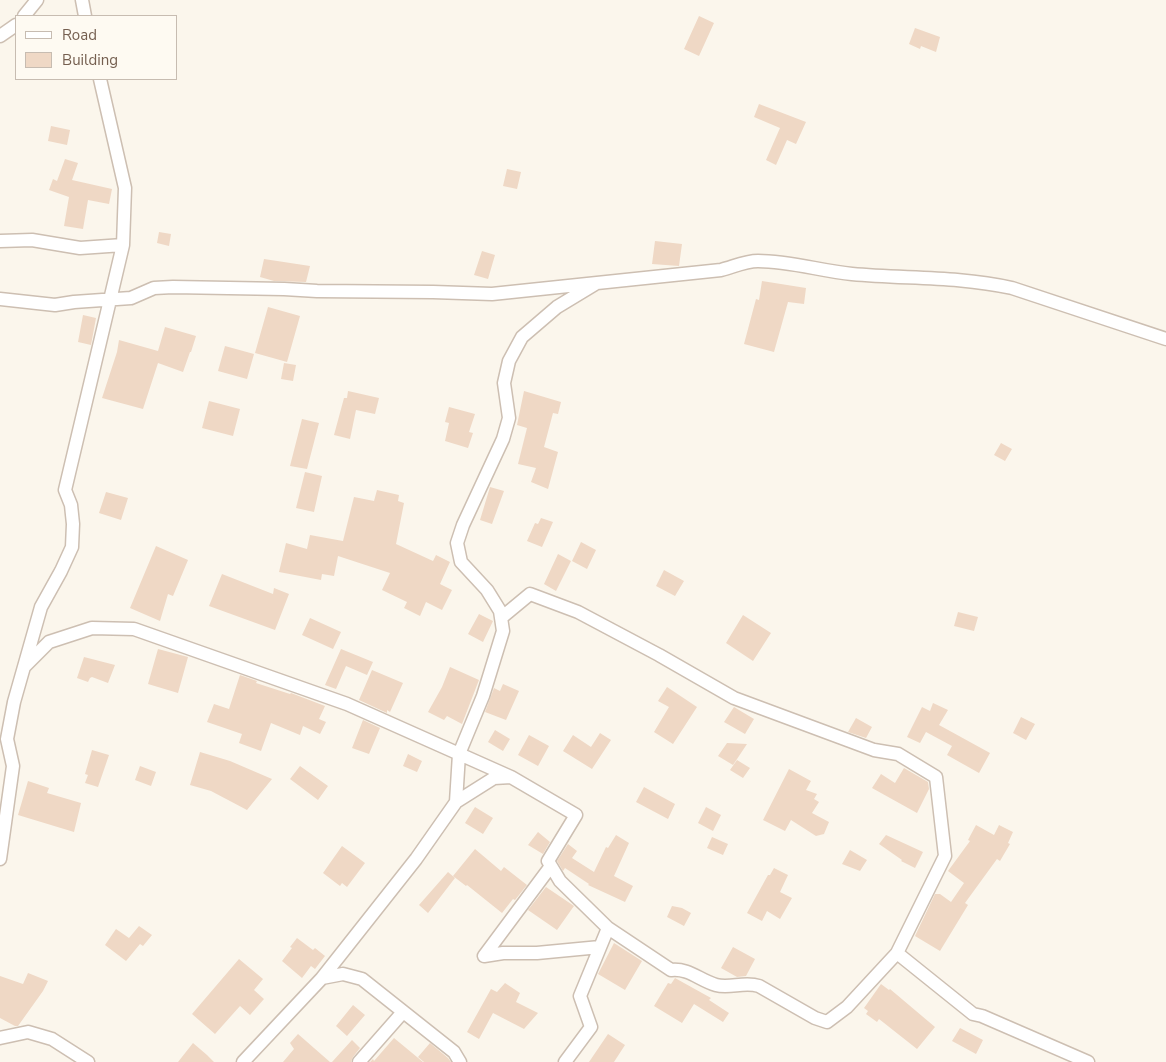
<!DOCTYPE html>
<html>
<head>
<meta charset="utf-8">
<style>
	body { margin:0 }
	#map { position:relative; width:1166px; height:1062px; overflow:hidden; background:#fbf6ec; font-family:"Nunito Sans",sans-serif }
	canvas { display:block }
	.legend { position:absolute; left:15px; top:15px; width:162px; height:65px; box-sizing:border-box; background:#fefaf2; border:1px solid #c7bcb1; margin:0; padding:6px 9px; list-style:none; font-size:15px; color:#755f50 }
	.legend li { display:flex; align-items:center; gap:10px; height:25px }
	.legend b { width:25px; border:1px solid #c7bcb1 }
</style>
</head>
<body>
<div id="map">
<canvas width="1166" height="1062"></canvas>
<ul class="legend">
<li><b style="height:6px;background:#fff"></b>Road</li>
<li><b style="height:14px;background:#efd8c5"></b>Building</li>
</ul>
</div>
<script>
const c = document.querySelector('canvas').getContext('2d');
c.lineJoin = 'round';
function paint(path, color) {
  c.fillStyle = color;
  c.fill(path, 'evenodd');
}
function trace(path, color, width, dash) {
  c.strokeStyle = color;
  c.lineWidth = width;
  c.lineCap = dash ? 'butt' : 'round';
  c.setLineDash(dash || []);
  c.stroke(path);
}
const building = new Path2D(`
	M699 16 714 23 699 56 684 49Z
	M915 28 940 37 936 52 921 46 920 49 909 44Z
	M759 104 806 122 796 144 787 140 776 165 766 160 780 128 754 117Z
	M51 126 70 130 67 145 48 141Z
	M65 159 78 163 72 180 112 189 109 204 88 200 83 229 64 226 69 197 49 190 53 179 57 181Z
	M507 169 521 172 517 189 503 186Z
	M159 232 171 234 169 246 157 243Z
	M655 241 682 244 679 266 652 264Z
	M482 251 495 255 488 279 474 275Z
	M264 259 310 266 306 282 274 281 260 277Z
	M762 281 806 288 804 304 788 302 774 352 744 344 756 299 759 300Z
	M268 307 300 316 287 362 255 353Z
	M83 315 96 318 91 345 78 342Z
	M165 327 196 336 191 352H190L183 372 158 363 143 409 102 398 117 352 119 340 158 351Z
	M225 346 254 354 247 379 218 371Z
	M284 363 296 365 293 381 281 379Z
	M348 391 379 398 375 414 356 410 350 439 334 435 344 398H347Z
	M524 391 561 402 558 414 553 413 544 447 558 452 548 489 531 482 536 468 518 464 527 428 517 425Z
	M209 401 240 409 233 436 202 428Z
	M449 407 475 414 469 432 473 433 468 448 445 441 449 423 445 422Z
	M302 419 319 423 307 469 290 466Z
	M1001 443 1012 449 1005 461 994 455Z
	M305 472 322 476 314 512 296 508Z
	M490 487 504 491 492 524 480 520Z
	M377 490 399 495 398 501 404 503 396 544 433 561 436 555 450 562 440 584 452 590 442 610 426 602 420 616 404 608 407 602 382 590 390 573 338 556 334 576 322 574 321 580 279 572 286 543 307 549 310 535 343 541 354 497 374 501Z
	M106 492 128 498 121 520 99 513Z
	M541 518 553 522 542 547 527 541 535 523 538 524Z
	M581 542 596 550 587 569 572 561Z
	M156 546 188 560 173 596 168 594 160 621 130 608Z
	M558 554 571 561 556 591 544 584Z
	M664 570 684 581 675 596 656 586Z
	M222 574 273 594 274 588 289 594 275 630 209 606Z
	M958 612 978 617 974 631 954 626Z
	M479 614 493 621 483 642 468 634Z
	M743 615 771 633 753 661 726 643Z
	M310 618 341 632 333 649 302 635Z
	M158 649 188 657 178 693 148 684Z
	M341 649 373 662 367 675 346 666 336 689 325 685Z
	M84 657 115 665 108 683 92 677 90 678 88 682 77 678Z
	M450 667 479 680 462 724 447 716 444 720 428 712 442 687Z
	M372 670 403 683 390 712 387 710V713L359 700Z
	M240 675 257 681 256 683 290 694 291 693 325 706 319 719 326 722 320 734 303 726 300 735 271 723 261 751 239 743 242 734 207 722 214 704 229 709Z
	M503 684 519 691 506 720 485 712 494 688 500 691Z
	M667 687 697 707 673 744 654 732 669 707 658 701Z
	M933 703 948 710 939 725 990 753 979 773 947 755 952 746 926 732 920 743 907 737 922 707 930 711Z
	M734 707 754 719 745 734 724 722Z
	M1021 717 1035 724 1026 740 1013 733Z
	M856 718 872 727 866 738 848 732Z
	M363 720 380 728 369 754 352 748Z
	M495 730 510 739 503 751 488 742Z
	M600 733 611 740 592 769 563 751 573 735 591 747Z
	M529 735 549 746 538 766 518 755Z
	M727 743 747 744 733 765 718 756Z
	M92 750 109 755 98 787 85 783 88 775 85 774Z
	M200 752 230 761 272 779 247 810 211 791 190 785Z
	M408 754 422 761 417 772 403 766Z
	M737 760 750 768 743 778 730 770Z
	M140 766 156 772 151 786 135 780Z
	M300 766 328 786 318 800 290 779Z
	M904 768 928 782 929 789 917 813 872 788 881 774 895 783Z
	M789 769 811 781 806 790 817 794 814 799 819 802 812 813 829 822 824 834 816 836 791 820 785 831 763 820Z
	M28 781 49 788 47 793 81 803 74 832 18 815Z
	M644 787 675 804 668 819 636 802Z
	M475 807 493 818 483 834 465 823Z
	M706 807 721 815 713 831 698 823Z
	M976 825 994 835 999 825 1013 832 1008 843 1010 844 1000 861 997 859 965 903 968 905 940 951 915 936 935 894H940L951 902 964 883 948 871 970 841 968 840Z
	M538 832 550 842 543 854 528 845Z
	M616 835 629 843 614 876 633 886 625 902 588 885 589 884 565 868 563 871 557 861 568 844 577 851 572 858 594 872 606 847 608 848Z
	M886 835 923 852 915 868 901 861 902 860 879 844Z
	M712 837 728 844 723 855 707 848Z
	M342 846 365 863 347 887 342 883 340 886 323 873Z
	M475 849 501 871 504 867 527 885 515 900 513 899 502 913 467 885 466 886 453 876Z
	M850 850 867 860 860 871 842 864Z
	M774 868 788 875 780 892 792 898 780 919 767 911 762 921 747 913 768 875H770Z
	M448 872 455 878 428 913 419 905Z
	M546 887 574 906 557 930 528 910Z
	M672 906 682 908 691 913 684 926 667 917Z
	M139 926 152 935 143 946 140 944 126 961 105 945 116 929 129 938Z
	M297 938 313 950 315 948 325 956 315 969 311 966 302 978 282 961 292 948 290 947Z
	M614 943 642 961 625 990 598 974Z
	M733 947 755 959 746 976 737 977 721 968Z
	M239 959 263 979 254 990 264 999 250 1015 240 1006 215 1034 192 1014Z
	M28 973 48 981 43 991 18 1026H15L0 1018V976L23 984Z
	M675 978 711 998 709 1000 729 1013 723 1022 694 1004 682 1023 654 1006 668 983 671 984Z
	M505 983 520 993 516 1002 538 1013 524 1029 493 1013 479 1039 467 1032 491 989 497 992Z
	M881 984 889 990 890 989 935 1027 917 1049 879 1019 877 1022 866 1014 868 1011 864 1008Z
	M353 1005 365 1015 347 1036 336 1026Z
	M960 1028 983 1040 976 1054 952 1041Z
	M298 1034 330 1062H283L294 1049 290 1043Z
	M608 1034 625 1045 614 1062H589Z
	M394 1038 423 1062H370L373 1059 374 1061Z
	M352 1040 360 1048 353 1057 351 1062H332Z
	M193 1043 207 1055 214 1062H178Z
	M430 1043 448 1058 451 1062H424L418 1057Z`);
const street = new Path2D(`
	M82 0 85 16
	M24 16 37 0
	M0 36 16 25
	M0 241 32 240 80 248 123 245
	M0 299 55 305 74 302 131 298 154 288 173 287 284 289 317 291 433 292 492 294 721 270C733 267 745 261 758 261 790 261 821 271 852 274 907 279 957 276 1012 288L1166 339
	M501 618 530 594 578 612 659 655 734 698 874 750 898 754 936 777 945 856 897 953
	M25 666 49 642 92 628 134 629 347 704 511 777
	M456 802 494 778 511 777 576 815 548 861 560 881 608 928
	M0 859 13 766 7 739 14 702 41 607 61 571 72 547 73 524 71 505 65 490 123 245 125 188 100 79
	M551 866 484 956 503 953H537L600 947
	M322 978 416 859 456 802 459 754 483 696 503 631 500 611 487 590 461 562 457 543 463 525 503 439 509 418 504 383 509 361 522 337 557 307 595 284
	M0 1038 28 1032 52 1039 88 1062
	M243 1062 322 978 343 974 362 979 454 1052 460 1062
	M359 1062 403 1012
	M565 1062 591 1027 580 996 608 928 671 970C689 968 699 980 716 985 730 989 744 981 759 986L815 1018 827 1022 847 1007 897 953 973 1014 982 1016 1088 1062`);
paint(building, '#efd8c5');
trace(street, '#cdbfb2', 15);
trace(street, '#fff', 12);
</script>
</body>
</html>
